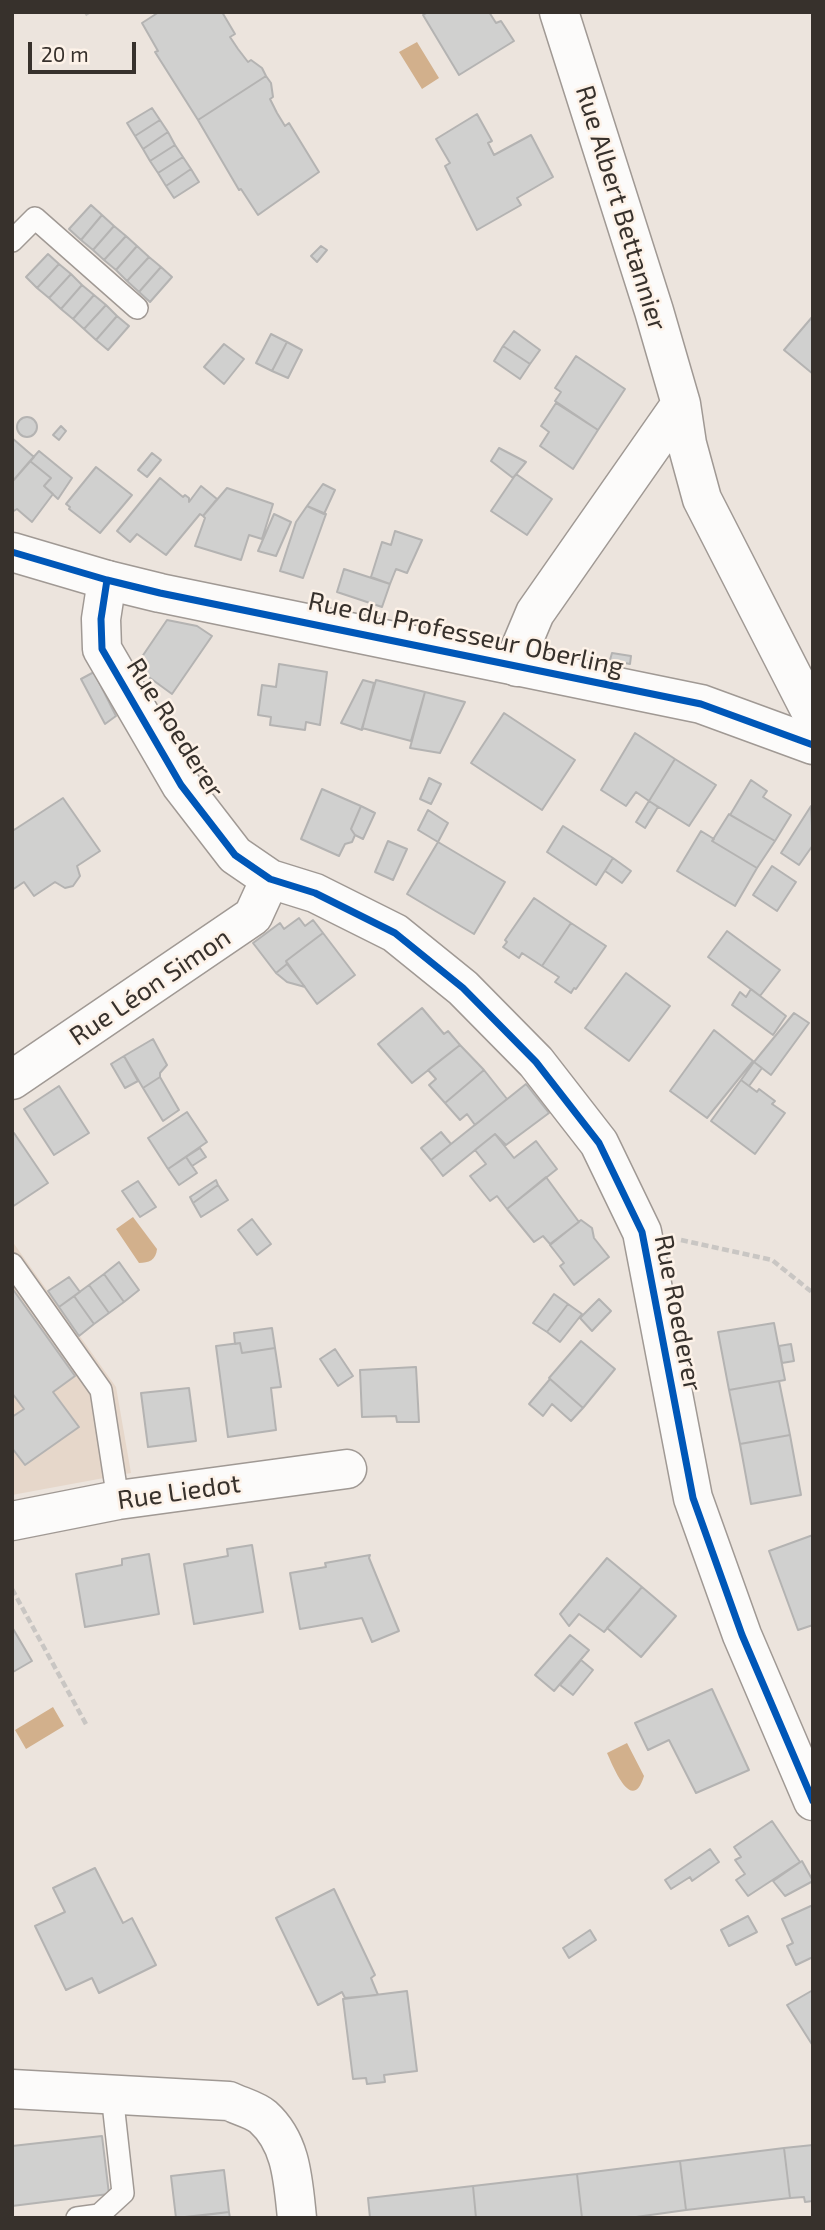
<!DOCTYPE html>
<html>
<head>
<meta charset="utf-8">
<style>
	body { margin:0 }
	#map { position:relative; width:825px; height:2230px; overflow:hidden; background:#ece4dd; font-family:"Exo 2",sans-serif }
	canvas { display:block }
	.frame { position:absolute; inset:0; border:14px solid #37312c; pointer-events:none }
	.scale { position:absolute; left:28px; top:42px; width:108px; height:32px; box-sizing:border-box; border:4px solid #37312c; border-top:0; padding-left:9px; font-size:21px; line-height:24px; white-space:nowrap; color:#37312c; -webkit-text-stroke:5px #fdf2e8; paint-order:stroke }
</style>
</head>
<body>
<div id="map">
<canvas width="825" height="2230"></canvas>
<div class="frame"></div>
<div class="scale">20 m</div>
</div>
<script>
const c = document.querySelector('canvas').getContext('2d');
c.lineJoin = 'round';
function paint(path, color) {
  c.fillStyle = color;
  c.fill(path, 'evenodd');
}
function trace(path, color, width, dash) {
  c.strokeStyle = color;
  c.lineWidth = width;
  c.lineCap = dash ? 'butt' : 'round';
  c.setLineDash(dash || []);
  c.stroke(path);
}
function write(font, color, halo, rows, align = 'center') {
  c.font = font + ' "Exo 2",sans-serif';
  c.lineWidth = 5;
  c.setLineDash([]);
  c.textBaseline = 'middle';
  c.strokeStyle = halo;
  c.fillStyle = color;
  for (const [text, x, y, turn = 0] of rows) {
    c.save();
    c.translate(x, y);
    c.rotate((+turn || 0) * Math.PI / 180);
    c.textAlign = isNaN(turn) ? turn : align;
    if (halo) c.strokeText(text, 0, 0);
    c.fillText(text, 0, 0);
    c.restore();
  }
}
const built = new Path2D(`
	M12 1241 116 1387 131 1473 12 1495Z`);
const water = new Path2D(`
	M417 42 439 78 422 89 399 52Z
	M133 1217 157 1249C156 1260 149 1263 139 1263L116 1229Z
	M53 1707 64 1726 26 1749 15 1730Z
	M627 1743 644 1776C632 1815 613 1766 607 1753Z`);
const building = new Path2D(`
	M159 12H222L235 34 230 37 238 49 248 62 251 60 262 68 266 76 198 120 155 52 158 51 142 23Z
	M428 12H489L496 23 501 21 514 41 459 75 423 15Z
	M266 76 271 83 273 97 270 99 277 113 285 126 289 123 319 172 258 215 241 189 239 190 198 120Z
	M152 108 160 120 135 136 127 123Z
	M477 114 492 141 488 143 494 155 531 135 553 177 517 198 521 205 477 230 445 166 450 163 436 139Z
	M160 120 168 132 143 149 135 136Z
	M168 132 175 145 150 161 143 149Z
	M175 145 183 157 158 173 150 161Z
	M183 157 191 169 166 186 158 173Z
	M191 169 199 182 174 198 166 186Z
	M91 205 102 215 81 240 69 229Z
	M102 215 114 226 93 250 81 240Z
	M114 226 126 236 104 260 93 250Z
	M126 236 137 246 116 270 104 260Z
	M137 246 149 257 127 281 116 270Z
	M321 246 327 250 317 262 311 256Z
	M48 254 59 264 37 288 26 277Z
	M149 257 161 267 139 292 127 281Z
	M59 264 71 274 49 298 37 288Z
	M161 267 172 277 150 302 139 292Z
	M71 274 82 285 61 309 49 298Z
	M82 285 94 295 73 319 61 309Z
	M94 295 106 305 84 329 73 319Z
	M106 305 117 316 96 340 84 329Z
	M117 316 129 326 108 350 96 340Z
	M813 316V374L784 350Z
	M514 331 540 350 530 364 503 346Z
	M271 334 287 342 272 371 256 363Z
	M287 342 302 350 288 378 272 371Z
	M224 344 244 359 224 384 204 367Z
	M503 346 530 364 520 379 494 361Z
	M576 356 625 389 598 430 555 401 561 392 555 388Z
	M556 403 598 430 573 469 540 446 549 432 541 426Z
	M17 427a10 10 0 1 1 20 0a10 10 0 1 1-20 0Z
	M61 426 66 431 59 440 53 435Z
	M12 438 34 457 12 482Z
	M499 448 526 462 513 478 491 461Z
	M39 451 72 478 58 499 44 486 51 478 30 461Z
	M152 453 161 460 147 477 138 470Z
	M30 461 51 478 44 486 53 494 32 522 17 509 12 512V482Z
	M96 467 132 495 100 533 69 509 70 507 66 504Z
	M516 474 552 499 527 535 491 511Z
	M160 478 183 497 185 495 189 498V502L201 486 217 499 203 516 200 514 166 555 137 534 130 542 117 531Z
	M323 484 335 490 324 514 307 506Z
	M227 488 273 504 262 539 249 535 241 560 195 546 205 518 203 516Z
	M307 506 326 514 303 578 280 571 296 522Z
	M274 514 291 522 276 556 258 551Z
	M395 531 422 540 407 573 396 569 390 584 371 577 382 542 391 545Z
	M344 569 390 584 382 607 337 592Z
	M167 620 197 626 212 636 172 694 135 667Z
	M612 653 631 656 630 664 610 660Z
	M279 664 327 672 320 725 306 722 305 730 270 725 271 717 258 715 262 685 276 687Z
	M94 672 116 716 105 724 81 679Z
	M363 680 374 683 362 730 341 723Z
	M376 680 425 692 411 741 362 728Z
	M425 692 465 702 440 753 410 748Z
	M504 713 575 760 542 810 471 763Z
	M635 733 675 759 649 801 636 792 626 806 601 790Z
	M675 759 716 785 689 826 649 801Z
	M429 778 441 784 431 804 420 799Z
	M751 780 767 791 763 797 791 815 775 841 730 815Z
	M322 789 361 806 351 829 355 835 352 842 345 844 339 856 301 839Z
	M63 798 100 851 77 866 80 876 73 886 65 888 55 882 34 896 24 882 12 890V828L14 830Z
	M649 801 658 807 645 828 636 822Z
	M361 806 375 813 363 839 355 835 351 829Z
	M811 806 813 845 799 865 781 853Z
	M428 810 448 823 438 842 418 830Z
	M729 814 775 841 757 868 712 841Z
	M563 826 613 858 596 885 547 852Z
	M701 831 714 839 712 841 757 868 735 906 677 871Z
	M388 841 407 849 393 880 375 872Z
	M438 842 505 882 474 934 407 894Z
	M613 858 631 871 622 883 605 871Z
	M772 866 796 882 777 911 753 895Z
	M534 898 571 923 542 966 522 953 519 958 503 947 507 942 505 940Z
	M299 918 305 926 313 920 323 933 286 961 287 964 276 973 253 943 280 923 284 929Z
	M571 923 606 946 576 989 574 988 571 993 555 982 559 977 542 966Z
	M727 931 780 970 760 996 708 957Z
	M323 933 355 975 317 1004 286 961Z
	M287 964 305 987 287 982 276 973Z
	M626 973 670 1006 629 1061 585 1028Z
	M751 989 786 1016 773 1035 732 1005 740 992 746 997Z
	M422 1008 444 1034 448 1031 460 1045 412 1083 378 1044Z
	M794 1013 809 1023 771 1075 754 1062Z
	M714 1030 753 1061 707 1118 670 1091Z
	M153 1039 167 1065 160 1073V1077L143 1088 124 1056Z
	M460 1045 484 1070 445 1103 429 1085 436 1079 428 1070Z
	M124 1056 138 1081 125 1088 111 1064Z
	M754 1062 762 1068 749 1086 741 1080Z
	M484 1070 507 1099 475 1125 467 1114 460 1120 445 1103Z
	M160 1077 179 1110 163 1121 143 1088Z
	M741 1080 757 1092 759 1089 775 1101 772 1104 785 1113 755 1154 711 1121Z
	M526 1084 549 1113 506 1145 495 1134 443 1176 431 1160Z
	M59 1086 89 1133 54 1155 24 1109Z
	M187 1112 207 1142 168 1169 148 1138Z
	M441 1132 451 1144 431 1160 421 1148Z
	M14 1133 48 1183 12 1207V1135Z
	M495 1134 514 1158 536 1141 557 1169 507 1209 497 1196 490 1201 470 1176 486 1164 475 1150Z
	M200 1148 206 1157 192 1166 186 1157Z
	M186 1157 197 1173 179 1185 168 1169Z
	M546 1177 579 1222 550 1244 543 1236 534 1242 507 1209Z
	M216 1180 218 1185 193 1203 190 1197Z
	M138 1181 156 1207 140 1217 122 1191Z
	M218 1185 228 1200 201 1217 193 1203Z
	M252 1219 271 1244 257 1255 238 1230Z
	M581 1220 592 1228 594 1238 609 1257 574 1285 560 1266 564 1263 550 1245Z
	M119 1262 139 1290 124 1302 104 1274Z
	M104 1274 124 1302 109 1313 89 1285Z
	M69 1277 80 1292 59 1307 48 1291Z
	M89 1285 109 1313 94 1324 74 1296Z
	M12 1288 75 1376 53 1392 79 1427 25 1465 12 1448V1417L24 1409 12 1393Z
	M554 1294 568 1304 547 1332 533 1323Z
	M74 1296 94 1324 79 1336 59 1307Z
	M599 1299 611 1311 592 1331 580 1318Z
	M568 1304 582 1314 560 1342 547 1332Z
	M774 1323 785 1380 729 1390 718 1332Z
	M272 1328 275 1348 242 1353 240 1343 235 1344 234 1333Z
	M581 1341 615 1369 583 1408 549 1378Z
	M240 1343 242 1353 275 1348 281 1387 271 1388 276 1430 228 1437 216 1346Z
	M791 1344 794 1361 782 1363 779 1346Z
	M335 1349 353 1376 338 1386 320 1359Z
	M416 1367 419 1422H397L396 1416 362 1417 360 1370Z
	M550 1379 583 1408 571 1421 552 1404 543 1416 529 1404Z
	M779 1381 790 1435 740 1444 729 1390Z
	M189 1388 196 1441 148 1447 141 1393Z
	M790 1435 801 1495 751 1504 740 1444Z
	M813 1535V1625L798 1630 769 1551Z
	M252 1545 263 1612 194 1624 184 1564 228 1556 227 1549Z
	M149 1554 159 1614 85 1627 76 1574 122 1565V1559Z
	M370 1555 369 1558 399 1631 372 1642 362 1618 300 1629 290 1573 326 1567 325 1563Z
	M607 1558 642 1587 604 1632 579 1614 569 1626 560 1614Z
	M642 1587 676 1616 641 1657 607 1628Z
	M12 1627 32 1661 13 1672 12 1671Z
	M570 1635 589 1650 554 1691 535 1675Z
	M581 1660 593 1670 573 1695 560 1685Z
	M712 1689 749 1770 696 1793 669 1740 648 1750 635 1723Z
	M772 1821 800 1862 748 1896 736 1880 745 1874 735 1860 741 1857 734 1847Z
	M710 1849 719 1862 692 1881 690 1877 671 1889 665 1880Z
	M802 1861 813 1881 785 1896 773 1881Z
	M95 1868 123 1923 132 1918 156 1965 99 1993 92 1978 66 1990 35 1926 65 1912 53 1888Z
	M334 1889 375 1975 371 1978 378 1995 345 1998 342 1992 318 2005 276 1918Z
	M813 1905V1957L796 1965 787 1946 793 1943 782 1919Z
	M748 1916 757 1932 729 1946 721 1930Z
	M590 1930 596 1940 569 1958 563 1948Z
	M813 1990V2046L787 2005Z
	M407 1991 417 2071 384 2075 385 2082 367 2084 366 2078 353 2079 343 1999Z
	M102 2136 109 2194 12 2206V2146Z
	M813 2145V2201L805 2202 804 2197 790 2198 784 2148Z
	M784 2148 790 2198 686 2210 680 2161Z
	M680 2161 686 2210 629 2218H582L577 2174Z
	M224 2170 229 2212 176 2218 171 2176Z
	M577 2174 582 2218H476L473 2186Z
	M473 2186 476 2218H370L368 2198Z
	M229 2212 230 2218H182Z`);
const path = new Path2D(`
	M86 12 88 15
	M681 1240 772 1260 813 1293
	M12 1589 87 1726`);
const lane = new Path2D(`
	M12 241 35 218 137 308
	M12 1264 101 1390 118 1500
	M77 2218 99 2215 123 2193 112 2094`);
const street = new Path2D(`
	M681 404 687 444 702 499 813 716
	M107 580 101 619 102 649 181 785 235 855 270 879 315 893 395 933 463 988 536 1062 599 1143 642 1232 693 1498 742 1635 813 1801
	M517 667 519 651 535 613 681 404 654 311 559 12
	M12 1080 253 916 270 879
	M12 1521 118 1500 347 1469
	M12 2089 229 2101C239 2106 255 2110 263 2117 292 2143 293 2181 297 2218`);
const secondary = new Path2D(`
	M12 552 107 580 160 593 701 704 813 745`);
const cycleway = new Path2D(`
	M12 552 107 580 160 593 701 704 813 745
	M107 580 101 619 102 649 181 785 235 855 270 879 315 893 395 933 463 988 536 1062 599 1143 642 1232 693 1498 742 1635 813 1801`);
const streetNames = [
	["Rue Albert Bettannier",621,208,73],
	["Rue du Professeur Oberling",466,634,12],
	["Rue Roederer",175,728,58],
	["Rue Léon Simon",150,987,-34],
	["Rue Roederer",678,1313,79],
	["Rue Liedot",179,1492,-8]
];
paint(built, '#e6d7ca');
paint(water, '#d2b08c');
paint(building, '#d0d0cf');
trace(building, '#b4b3b2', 2);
trace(lane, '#a09994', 24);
trace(street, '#a09994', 41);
trace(secondary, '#a09994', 41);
trace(path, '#c9c6c3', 4.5, [7, 3.5]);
trace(lane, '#fcfbfa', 21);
trace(street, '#fcfbfa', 38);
trace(secondary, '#fcfbfa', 38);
trace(cycleway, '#0057b8', 7);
write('26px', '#37312c', '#fdf2e8', streetNames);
</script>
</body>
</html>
